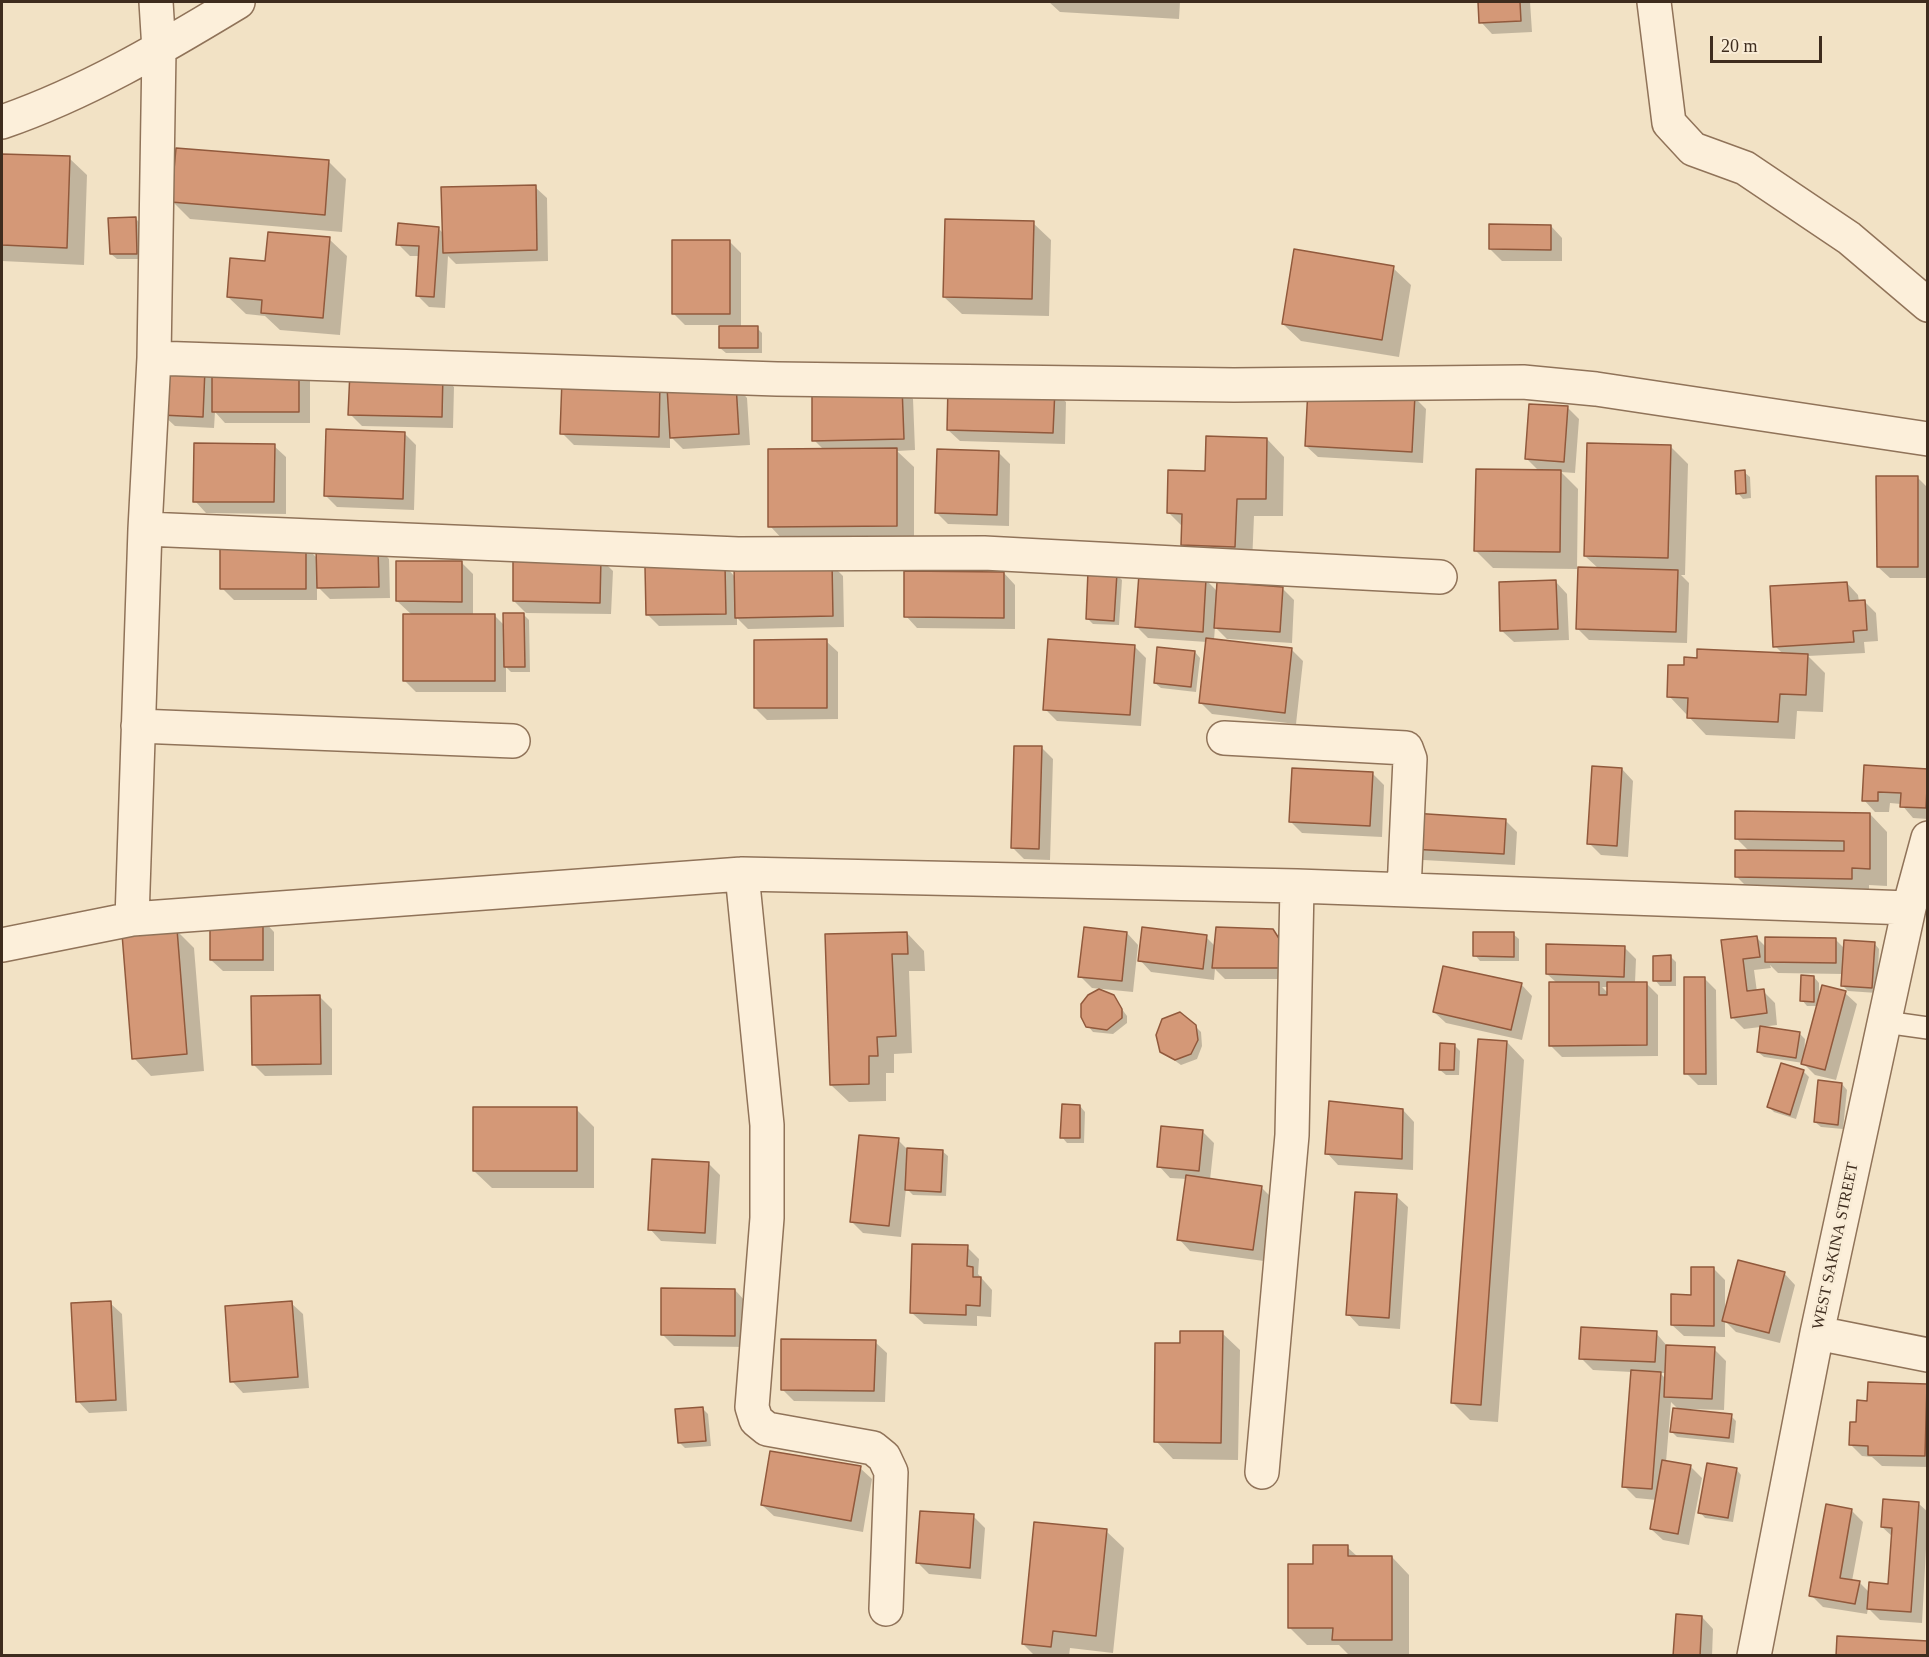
<!DOCTYPE html>
<html>
<head>
<meta charset="utf-8">
<style>
	body { margin:0 }
	#map { position:relative; width:1929px; height:1657px; overflow:hidden; background:#f2e2c5; font-family:Georgia,serif }
	canvas { display:block }
	.frame { position:absolute; inset:0; border:3px solid #3e2c1e; pointer-events:none }
	.scale { position:absolute; left:1710px; top:36px; width:112px; height:27px; box-sizing:border-box; border:3px solid #3e2c1e; border-top:0; padding-left:8px; font-size:18px; line-height:21px; white-space:nowrap; color:#3e2c1e; -webkit-text-stroke:4px #f9ecd6; paint-order:stroke }
</style>
</head>
<body>
<div id="map">
<canvas width="1929" height="1657"></canvas>
<div class="frame"></div>
<div class="scale">20 m</div>
</div>
<script>
const c = document.querySelector('canvas').getContext('2d');
c.lineJoin = 'round';
function paint(path, color) {
  c.fillStyle = color;
  c.fill(path, 'evenodd');
}
function trace(path, color, width, dash) {
  c.strokeStyle = color;
  c.lineWidth = width;
  c.lineCap = dash ? 'butt' : 'round';
  c.setLineDash(dash || []);
  c.stroke(path);
}
function write(font, color, halo, rows, align = 'center') {
  c.font = font + ' Georgia,serif';
  c.lineWidth = 5;
  c.setLineDash([]);
  c.textBaseline = 'middle';
  c.strokeStyle = halo;
  c.fillStyle = color;
  for (const [text, x, y, turn = 0] of rows) {
    c.save();
    c.translate(x, y);
    c.rotate((+turn || 0) * Math.PI / 180);
    c.textAlign = isNaN(turn) ? turn : align;
    if (halo) c.strokeText(text, 0, 0);
    c.fillText(text, 0, 0);
    c.restore();
  }
}
const shadow = new Path2D(`
	M1049 2H1180L1179 19 1060 12Z
	M1480 2H1530L1532 32 1492 34 1481 22Z
	M2 155 69 158 87 175 84 265 2 261Z
	M329 162 346 179 342 232 190 219 173 202Z
	M535 187 547 198 548 261 456 264 448 256 445 308 429 307 417 295 420 256H410L398 244 438 228 444 234Z
	M136 219 141 224 142 259H117L111 254Z
	M1033 223 1051 240 1049 316 962 314 944 297Z
	M1551 226 1562 238V261H1502L1490 249Z
	M329 239 347 256 340 335 280 330 265 316 246 314 228 297 267 262Z
	M729 241 741 253V328H757L762 333V353H726L720 348V325H685L673 313Z
	M1393 268 1411 285 1399 357 1301 341 1283 324Z
	M205 371 214 380 310 379V423H225L215 412 214 428 175 426 163 415Z
	M442 375 454 387 453 428 362 426 350 414Z
	M659 384 669 394 736 386 747 398 750 445 683 449 670 436V448L574 445 562 433Z
	M902 387 913 399 915 450 897 451 914 467V543L787 544 770 526 824 450 814 440Z
	M1054 391 1066 402 1065 444 960 441 948 430Z
	M1414 397 1426 409 1423 463 1318 457 1306 446Z
	M1567 407 1579 419 1575 473 1561 472 1578 489 1577 569 1493 568 1475 550 1540 472 1527 459Z
	M404 433 416 445 414 510 337 507 325 495Z
	M1267 439 1284 457 1283 516H1254L1252 564 1200 562 1182 544 1183 527 1168 512 1206 472Z
	M274 446 286 457V514L206 513 195 501Z
	M1670 446 1688 464 1685 575H1681L1689 583 1687 643 1589 640 1578 629 1599 569 1585 556Z
	M999 453 1010 464 1009 526 948 524 936 512Z
	M1744 472 1750 477 1751 498 1743 499 1738 493Z
	M1917 477 1928 488V578H1890L1878 567Z
	M305 546 318 559 378 547 389 559 390 598 330 599 317 586V600H234L222 588Z
	M601 559 613 571 611 614 526 613 514 601Z
	M462 563 473 574V615H494L505 626 524 615 529 620 530 672H511L506 667V692H416L405 681 412 615 397 601Z
	M831 564 843 576 844 627 748 629 737 618V625L659 626 647 614 725 566 736 578Z
	M1004 573 1015 585V629L917 628 906 616Z
	M1116 574 1122 580 1119 625 1093 624 1087 618Z
	M1206 580 1218 592 1283 589 1294 600 1292 643 1227 639 1215 627 1214 640 1291 649 1303 661 1296 724 1212 714 1200 702 1207 642 1148 638 1136 626Z
	M1556 582 1567 594 1569 640 1514 642 1502 631Z
	M1847 583 1858 595 1859 602H1865L1876 613 1878 641 1864 642 1865 653 1808 656 1825 673 1823 712 1797 711 1795 739 1706 735 1669 696 1685 667 1783 654 1775 646Z
	M826 641 838 652V719L767 720 755 708Z
	M1134 646 1146 658 1141 726 1057 721 1045 709Z
	M1195 652 1200 658 1196 692 1161 688 1155 683Z
	M1042 748 1053 759 1050 860 1024 859 1012 847Z
	M1866 766 1927 771 1928 819 1913 818 1901 804 1890 803 1889 812H1875L1864 800Z
	M1622 769 1633 781 1628 857 1601 855 1589 843Z
	M1372 773 1384 785 1382 837 1302 833 1291 822Z
	M1870 814 1887 832V886L1869 885V896L1754 894 1736 876 1749 851 1736 838Z
	M1505 820 1517 832 1515 865 1423 860 1411 848Z
	M263 920 274 932V971H223L211 960Z
	M176 930 194 948 204 1071 151 1076 134 1058Z
	M1272 930 1284 942 1295 979H1225L1215 969 1214 980 1151 972 1140 960 1206 937 1215 946Z
	M907 933 924 951 925 971H909L912 1053 894 1054V1073H886V1101L849 1102 831 1085 826 936Z
	M1127 933 1138 945 1133 992 1092 988 1080 976Z
	M1513 934 1519 939V961H1480L1475 955Z
	M1757 938 1767 948 1835 939 1845 949 1874 943 1879 949 1877 993 1848 991 1843 986V974L1778 973 1770 965 1771 968 1754 970 1757 992 1763 991 1775 1003 1777 1025 1744 1029 1732 1017 1723 942Z
	M1624 947 1636 959 1635 983H1646L1658 995V1056L1562 1057 1550 1045 1557 983 1547 974ZM1602 987H1609V994Z
	M1671 957 1676 962V986H1660L1655 980Z
	M1814 977 1819 983V1000L1845 993 1857 1004 1836 1080 1815 1075 1803 1063 1764 1057 1758 1052 1799 1033 1805 1039 1804 1059 1818 1006H1807L1802 1000Z
	M1704 978 1716 990 1717 1085H1698L1686 1073Z
	M1521 984 1532 996 1522 1040 1446 1023 1434 1012Z
	M320 997 332 1009V1075L265 1076 254 1065Z
	M1113 997 1127 1016V1023L1113 1034 1093 1032 1088 1026Z
	M1195 1026 1201 1032 1202 1046 1197 1059 1181 1065 1161 1051Z
	M1507 1042 1524 1060 1498 1422 1470 1420 1453 1403Z
	M1454 1045 1460 1051 1459 1075H1446L1440 1070Z
	M1782 1065 1804 1072 1809 1077 1796 1119 1774 1112 1769 1107Z
	M1842 1084 1847 1090 1843 1129 1821 1127 1815 1122Z
	M1080 1106 1085 1112 1084 1143H1067L1062 1137Z
	M576 1109 594 1127V1188H492L474 1171Z
	M1403 1110 1414 1122 1413 1170 1338 1165 1327 1153Z
	M1202 1131 1214 1143 1210 1180 1261 1187 1273 1199 1264 1261 1190 1251 1179 1239 1187 1179 1170 1178 1159 1166Z
	M898 1140 907 1149 942 1151 948 1156 946 1196 913 1195 906 1188 901 1237 863 1233 851 1221Z
	M708 1163 720 1175 716 1244 661 1241 650 1229Z
	M1396 1196 1408 1207 1400 1329 1359 1326 1348 1314Z
	M967 1247 979 1259 978 1274 992 1290 991 1317 977 1316V1326L924 1324 912 1313Z
	M1714 1269 1725 1280V1312L1784 1273 1795 1285 1780 1343 1736 1332 1725 1321V1337L1684 1336 1672 1325Z
	M735 1290 746 1302V1347L674 1346 662 1334Z
	M110 1303 122 1314 127 1411 89 1413 78 1401Z
	M291 1303 303 1314 309 1388 243 1393 232 1381Z
	M1222 1333 1240 1350 1238 1460 1173 1459 1156 1441 1182 1344Z
	M1656 1333 1668 1347 1714 1349 1726 1361 1724 1410 1688 1409V1411L1731 1416 1736 1421 1734 1443 1677 1437 1672 1432 1679 1410 1671 1402 1666 1462 1690 1466 1702 1478 1689 1545 1663 1540 1651 1529 1657 1500 1636 1498 1624 1486 1632 1372 1593 1370 1581 1358ZM1660 1373H1667L1666 1379Z
	M875 1342 887 1353 885 1402 794 1401 782 1389Z
	M1926 1385 1928 1467 1882 1466 1872 1457 1862 1456 1851 1445 1857 1424Z
	M702 1408 708 1414 711 1446 685 1448 679 1442Z
	M860 1468 872 1479 863 1532 774 1516 762 1505Z
	M1736 1469 1741 1475 1733 1522 1705 1518 1700 1512Z
	M1919 1504 1928 1512 1922 1623 1880 1620 1868 1608 1867 1614 1823 1607 1811 1595 1851 1510 1863 1522 1852 1581 1859 1582 1870 1593 1889 1585 1893 1537 1882 1527Z
	M973 1516 985 1528 981 1579 929 1574 918 1563Z
	M1106 1531 1124 1548 1113 1653 1070 1648 1069 1656H1035L1023 1644Z
	M1347 1547 1358 1557H1392L1409 1575V1656H1350L1339 1645H1307L1289 1627 1314 1565Z
	M1702 1617 1713 1629 1712 1656H1675Z`);
const building = new Path2D(`
	M1478 2H1520L1521 21 1479 23Z
	M176 148 329 160 325 215 171 202Z
	M2 154 70 156 67 248 2 245Z
	M536 185 537 250 443 253 441 187Z
	M136 217 137 254H110L108 218Z
	M945 219 1034 221 1032 299 943 297Z
	M398 223 439 227 434 297 416 296 419 246 396 245Z
	M1489 224 1551 225V250L1489 249Z
	M268 232 330 237 323 318 261 313 262 300 227 297 230 258 265 261Z
	M672 240H730V314H672Z
	M1294 249 1394 266 1382 340 1282 324Z
	M719 326H758V348H719Z
	M212 366H299V412H212Z
	M164 368 205 369 203 417 161 415Z
	M350 371 443 374 442 417 348 415Z
	M562 379 660 382 659 437 560 434Z
	M736 384 739 434 670 438 667 387Z
	M902 386 904 439 812 441V387Z
	M948 386 1055 389 1053 433 947 430Z
	M1308 389 1415 395 1412 452 1305 446Z
	M1529 404 1568 406 1564 462 1525 459Z
	M326 429 405 432 403 499 324 496Z
	M1206 436 1267 438 1266 499H1237L1235 547 1181 545 1182 514 1167 513 1168 470 1205 471Z
	M194 443 275 444 274 502H193Z
	M1587 443 1671 445 1668 558 1584 556Z
	M897 448V526L768 527V449Z
	M937 449 999 451 997 515 935 513Z
	M1476 469 1561 470 1560 552 1474 551Z
	M1745 470 1746 493 1736 494 1735 471Z
	M1876 476H1918V567H1877Z
	M220 545H306V589H220Z
	M378 546 379 587 317 588 316 547Z
	M513 556 601 558 600 603 513 601Z
	M396 561H462V602L396 601Z
	M832 562 833 616 735 618 734 564Z
	M725 565 726 614 646 615 645 567Z
	M1578 567 1678 570 1676 632 1576 629Z
	M904 571 1004 572V618L904 617Z
	M1088 571 1117 573 1114 621 1086 619Z
	M1139 574 1206 579 1203 632 1135 627Z
	M1556 580 1558 629 1500 631 1499 582Z
	M1217 582 1283 587 1280 632 1214 628Z
	M1847 582 1849 601 1865 600 1867 630 1853 631 1854 642 1773 647 1770 586Z
	M503 613H524L525 667H504Z
	M403 614H495V681H403Z
	M1206 638 1292 648 1285 713 1199 703Z
	M827 639V708H754V640Z
	M1048 639 1135 645 1130 715 1043 710Z
	M1157 647 1195 651 1191 687 1154 683Z
	M1697 649 1808 654 1806 695 1780 694 1778 722 1687 718 1688 698 1667 697 1668 665H1684V657L1697 658Z
	M1014 746H1042L1039 849 1011 848Z
	M1864 765 1928 769 1926 808 1900 807 1901 793 1878 792V801H1862Z
	M1592 766 1622 768 1617 846 1587 844Z
	M1292 768 1373 772 1370 826 1289 822Z
	M1735 811 1870 813V869L1852 868V879L1735 877V850L1844 851V841L1735 839Z
	M1412 813 1506 819 1504 854 1410 849Z
	M210 919H263V960H210Z
	M1084 927 1127 932 1122 981 1078 977Z
	M1142 927 1207 935 1203 969 1138 961Z
	M1216 927 1273 929 1285 948 1284 968H1212Z
	M177 929 187 1054 132 1059 122 934Z
	M907 932 908 954H892L896 1036 877 1037 878 1056H869V1084L830 1085 825 934Z
	M1473 932H1514V957L1473 956Z
	M1757 936 1760 957 1743 959 1747 991 1764 989 1767 1013 1731 1018 1721 940Z
	M1765 937 1836 938V963L1765 962Z
	M1844 940 1875 942 1872 988 1841 986Z
	M1546 944 1625 946 1624 977 1546 974Z
	M1671 955V981H1653V956Z
	M1443 966 1522 983 1511 1030 1433 1012Z
	M1801 975 1814 976V1002L1800 1001Z
	M1684 977H1705L1706 1074H1684Z
	M1549 982H1599V995H1607V982H1647V1045L1549 1046Z
	M1822 985 1846 991 1825 1070 1801 1064Z
	M1099 989 1114 995 1122 1009V1018L1107 1030 1086 1027 1081 1017V1004L1088 995Z
	M320 995 321 1064 252 1065 251 996Z
	M1180 1012 1196 1025 1198 1040 1191 1054 1175 1060 1160 1052 1156 1035 1162 1019Z
	M1760 1026 1800 1032 1796 1058 1757 1052Z
	M1478 1039 1507 1041 1481 1405 1451 1403Z
	M1440 1043 1455 1044 1454 1070H1439Z
	M1781 1063 1804 1070 1790 1115 1767 1107Z
	M1818 1080 1842 1083 1838 1125 1814 1122Z
	M1329 1101 1403 1109 1402 1159 1325 1154Z
	M1062 1104 1080 1105V1138H1060Z
	M473 1107H577V1171H473Z
	M1161 1126 1203 1130 1199 1171 1157 1167Z
	M859 1135 899 1138 889 1226 850 1222Z
	M907 1148 943 1150 941 1192 905 1190Z
	M652 1159 709 1162 705 1233 648 1230Z
	M1186 1175 1262 1186 1253 1250 1177 1240Z
	M1355 1192 1397 1194 1389 1318 1346 1315Z
	M912 1244 968 1245 967 1266 973 1267V1277H981L980 1306 966 1305V1315L910 1313Z
	M1738 1260 1785 1272 1769 1333 1722 1321Z
	M1691 1267H1714V1326L1671 1325V1294L1691 1295Z
	M661 1288 735 1289V1336L661 1335Z
	M111 1301 116 1400 76 1402 71 1303Z
	M292 1301 298 1377 230 1382 225 1306Z
	M1581 1327 1657 1331 1655 1362 1579 1359Z
	M1180 1331H1223L1221 1443 1154 1442 1155 1343H1180Z
	M781 1339 876 1340 874 1391 781 1390Z
	M1666 1345 1715 1347 1712 1399 1664 1397Z
	M1631 1370 1661 1372 1652 1489 1622 1487Z
	M1868 1382 1927 1384 1925 1456 1868 1455V1446L1849 1445 1850 1422H1856L1857 1400 1867 1401Z
	M703 1407 706 1441 678 1443 675 1409Z
	M1673 1408 1732 1414 1729 1438 1670 1432Z
	M770 1451 861 1466 851 1521 761 1505Z
	M1662 1460 1691 1465 1678 1534 1650 1529Z
	M1707 1463 1737 1468 1728 1518 1698 1513Z
	M1883 1499 1919 1502 1911 1612 1867 1609 1869 1582 1888 1584 1892 1528 1881 1527Z
	M1826 1504 1852 1509 1840 1578 1860 1581 1855 1604 1809 1596Z
	M920 1511 974 1514 970 1568 916 1563Z
	M1034 1522 1107 1529 1096 1636 1053 1631 1051 1647 1022 1644Z
	M1313 1545H1348V1556H1392V1640H1332L1333 1628H1288V1564H1313Z
	M1676 1614 1702 1616 1700 1656H1673Z
	M1837 1636 1928 1641V1656H1836Z`);
const service = new Path2D(`
	M1885 1022 1928 1028`);
const minor = new Path2D(`
	M1654 2 1669 123 1693 149 1745 168 1849 238 1928 305
	M2 122C86 93 162 48 238 2
	M154 358 777 379 1234 385 1523 382 1596 389 1928 439
	M145 529 738 554 984 553 1440 577
	M138 726 513 741
	M1224 738 1406 748 1410 759 1404 890
	M742 874 767 1125V1218L752 1407 756 1420 767 1429 873 1448 884 1457 891 1472 886 1609
	M132 919 145 529 154 358 159 50 156 2
	M2 945 132 919 742 874 1297 886 1909 908
	M1817 1333 1928 1355
	M1262 1472 1292 1135 1297 886
	M1754 1656 1817 1333 1909 908 1928 838`);
const streetNames = [
	["WEST SAKINA STREET",1836,1246,-78]
];
paint(shadow, '#0003');
paint(building, '#d49877');
trace(building, '#91593c', 1.5);
trace(service, '#907359', 24);
trace(minor, '#907359', 36);
trace(service, '#fcefda', 21);
trace(minor, '#fcefda', 33);
write('16px', '#3e2c1e', '#f9ecd6', streetNames);
</script>
</body>
</html>
